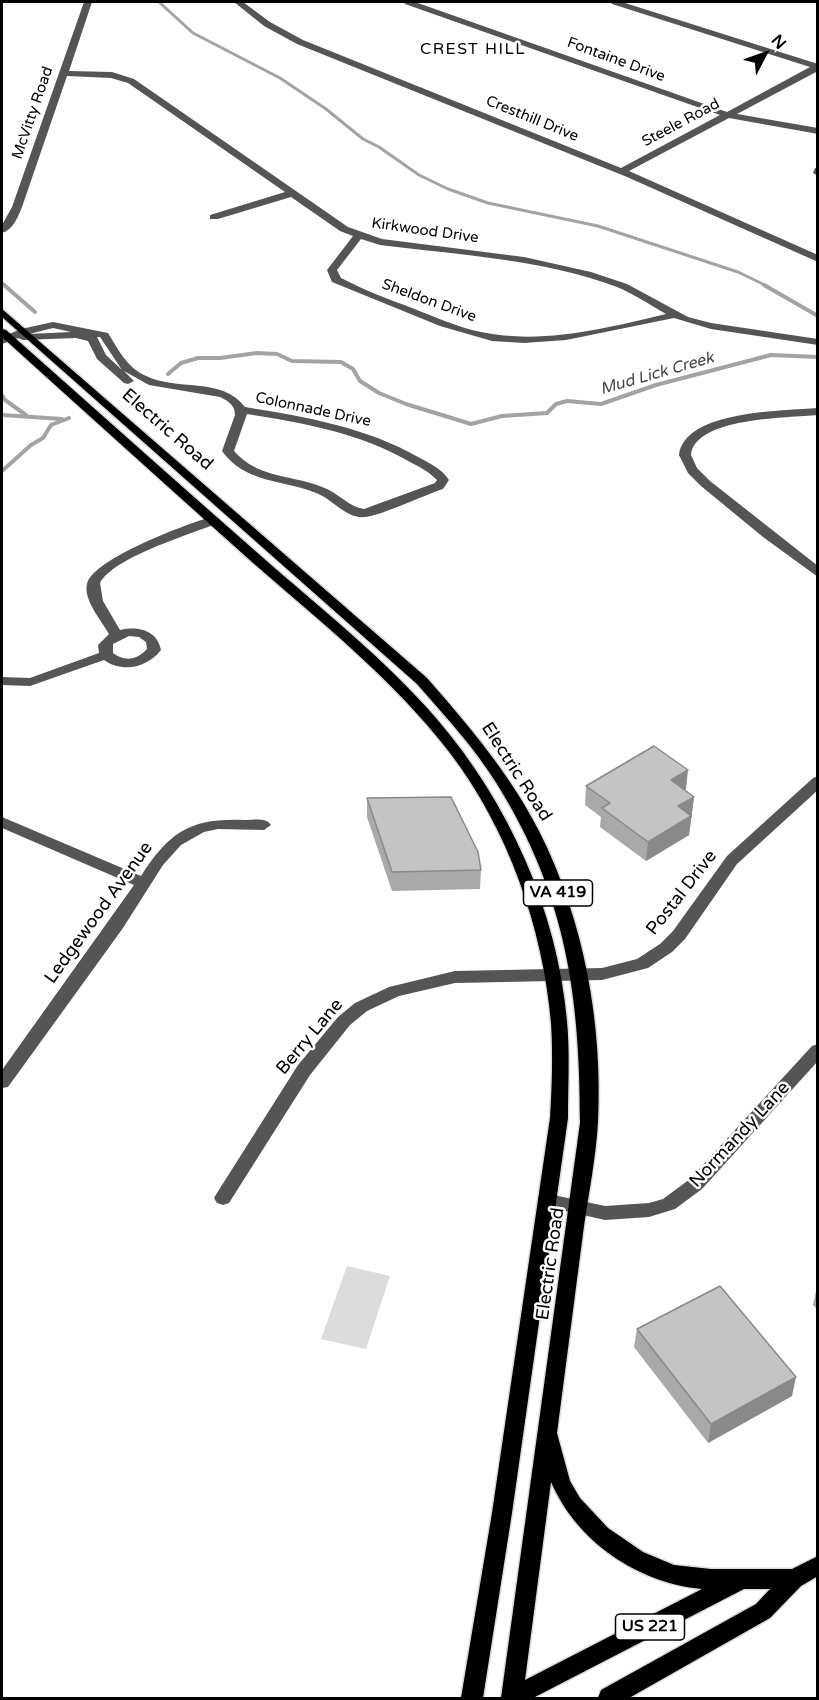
<!DOCTYPE html>
<html>
<head>
<meta charset="utf-8">
<style>
	body { margin:0 }
	#map { position:relative; width:819px; height:1700px; overflow:hidden; background:#fff; font-family:"Varela Round",sans-serif }
	canvas { display:block }
	.frame { position:absolute; inset:0; border:3px solid #000; pointer-events:none }
	.north { position:absolute; left:735px; top:24px; width:60px; height:60px; -webkit-text-stroke:4px #fff; paint-order:stroke; rotate:49deg; font-size:16px; font-weight:700; line-height:24px; text-align:center; color:#000 }
	.north::after { content:''; display:block; margin:auto; width:21px; height:27px; background:#000; clip-path:polygon(50% 0,100% 100%,50% 72%,0 100%) }
</style>
</head>
<body>
<div id="map">
<canvas width="819" height="1700"></canvas>
<div class="frame"></div>
<div class="north">N</div>
</div>
<script>
const c = document.querySelector('canvas').getContext('2d');
c.lineJoin = 'round';
function paint(path, color) {
  c.fillStyle = color;
  c.fill(path, 'evenodd');
}
function trace(path, color, width, dash) {
  c.strokeStyle = color;
  c.lineWidth = width;
  c.lineCap = dash ? 'butt' : 'round';
  c.setLineDash(dash || []);
  c.stroke(path);
}
function write(font, color, halo, rows, align = 'center') {
  c.font = font + ' "Varela Round",sans-serif';
  c.lineWidth = 5;
  c.setLineDash([]);
  c.textBaseline = 'middle';
  c.strokeStyle = halo;
  c.fillStyle = color;
  for (const [text, x, y, turn = 0] of rows) {
    c.save();
    c.translate(x, y);
    c.rotate((+turn || 0) * Math.PI / 180);
    c.textAlign = isNaN(turn) ? turn : align;
    if (halo) c.strokeText(text, 0, 0);
    c.fillText(text, 0, 0);
    c.restore();
  }
}
const green = new Path2D(`
	M347 1266 390 1276 366 1349 321 1339Z`);
const streamFar1 = new Path2D(`
	M159 2 193 33 280 78 326 109 363 139 379 147 419 175 448 189 488 203 598 226 738 272 767 286
	M2 283 6 286`);
const stream = new Path2D(`
	M4 285 35 312
	M764 285 818 316
	M168 374 181 363 198 358H220L257 353 277 354 292 361 341 362 353 369 360 381 379 393 406 404 471 424 502 416 547 413 556 404 567 401 601 404 656 385 771 355 818 357
	M2 395 5 400 26 415
	M2 415 62 419
	M2 471 31 445 43 438 51 425 69 418`);
const minor = new Path2D(`
	M84 2H92L69 71 112 72 134 79 348 227 382 239 524 257 591 272 627 284 688 317 711 323 818 339V345L711 329 674 318 566 340 524 343 492 341 440 326 332 282 327 270 353 236 340 231 291 197 218 219H210V215L285 192 128 83 111 78 67 76 22 207C18 217 13 230 2 233V225L12 207ZM361 239 380 245C459 255 542 259 617 287 634 294 650 305 666 314 607 328 542 345 481 332 457 327 435 317 412 308 388 299 364 290 341 278L337 270Z
	M234 2H243L270 22 303 40 621 168 720 115 405 4 404 2H415L727 112 810 67 612 4 611 2H622L818 64V71L737 114 818 128V134L729 118 629 171 818 255V262L627 177 297 44 264 26Z
	M818 167V176L813 173 815 168Z
	M53 322 108 333C118 349 126 366 144 375 176 392 222 376 245 407 306 417 366 427 420 458 431 464 442 469 449 480L443 489C424 495 383 515 365 517 346 519 333 499 316 493 282 479 246 484 222 451L235 415C235 405 228 401 220 397L149 385 124 371 134 381 128 384 124 383 97 359 88 341 76 338 23 340 18 338 2 344V337L21 329ZM53 328 71 332 29 334ZM97 337H100L122 370 106 355ZM247 414C304 423 360 433 410 462 420 467 429 472 437 480L435 483 364 509C350 507 340 495 327 489 295 474 259 480 234 451Z
	M818 408V415C788 418 695 417 691 455L697 468 710 481 818 566V577L763 537 701 486 688 473 679 455C685 410 783 411 818 408Z
	M214 516 220 520 218 523C189 535 114 557 100 583L103 601 120 630C138 626 157 630 161 650 147 668 122 673 104 660L30 686 2 685V677L30 678 99 653 98 645 109 634C102 621 83 600 87 584 92 559 189 523 214 516ZM129 636 139 637 146 642 147 649C137 660 125 662 113 653V644Z
	M818 776V790L737 864 685 939 672 952 648 968 602 980 455 983 399 996 367 1011 350 1025 310 1075 229 1203 223 1205 217 1203 214 1198 217 1193 298 1065 338 1017 355 1003 389 987 455 971 602 968 637 959 660 944 673 931 727 856 813 778Z
	M2 817 141 876C170 831 191 818 245 820 254 820 266 817 271 825L264 830 218 829 204 832 181 845 163 865 123 928 8 1087 2 1088V1070L134 885 2 828Z
	M818 1044V1061L702 1189 675 1209 649 1217 605 1220 543 1206 540 1201 543 1196 549 1194 605 1206 649 1203 663 1199 690 1179 812 1046Z`);
const major = new Path2D(`
	M2 309 427 678C469 726 510 774 539 831 584 920 603 1024 598 1122 596 1157 589 1192 584 1226 575 1295 566 1364 557 1433L570 1481 580 1498 608 1528 643 1552 674 1565 711 1569H792L818 1556V1576L801 1586 770 1618 629 1698H598L601 1690 756 1604 770 1589H744L533 1698H501L580 1123C580 995 566 895 497 784 474 747 445 716 417 684L2 317ZM551 1482C577 1542 638 1583 702 1589L525 1680Z
	M2 329 6 330C91 405 175 481 261 556 320 608 384 658 436 718 509 803 557 910 567 1021 570 1053 568 1086 568 1118L512 1513 483 1698H461L492 1513 550 1118C552 1086 553 1054 551 1023 543 928 508 829 450 753 394 680 321 622 252 562 168 487 85 412 2 337Z`);
const wall = new Path2D(`
	M586 786 686 789 685 790 694 797 689 835 646 861 600 827 601 817 585 805Z
	M367 798 481 870 480 889 392 891 367 817Z
	M818 1290V1310L813 1305 816 1291Z
	M637 1329 792 1396 708 1443 634 1347Z`);
const shadedWall = new Path2D(`
	M688 770 686 789 669 799 671 780Z
	M694 797 689 835 646 861 648 842 678 806Z
	M796 1377 792 1396 708 1443 711 1424Z`);
const building = new Path2D(`
	M654 746 688 770 671 780 694 797 678 806 691 816 648 842 602 808 610 803 586 786Z
	M451 797 478 852 481 870 392 872 367 798Z
	M720 1286 796 1377 711 1424 637 1329Z`);
const farStreetnames = [
	["Fontaine Drive",616,60,20],
	["McVitty Road",33,113,-71],
	["Cresthill Drive",532,119,22],
	["Steele Road",681,123,-28],
	["Kirkwood Drive",425,231,8],
	["Sheldon Drive",429,301,20],
	["Colonnade Drive",313,410,12]
];
const farNeighbourhoodnames = [
	["CREST HILL",473,50]
];
const farWaternames = [
	["Mud Lick Creek",657,374,-16]
];
const shields = [
	[558,893,69],
	[650,1627,69]
];
const shieldNames = [
	["VA 419",558,893],
	["US 221",650,1627]
];
const streetNames = [
	["Electric Road",167,430,41],
	["Electric Road",516,772,57],
	["Postal Drive",682,893,-52],
	["Ledgewood Avenue",99,913,-54],
	["Berry Lane",310,1037,-50],
	["Normandy Lane",740,1135,-47],
	["Electric Road",551,1264,-82]
];
paint(green, '#dcdcdc');
trace(streamFar1, '#a3a3a3', 3);
trace(stream, '#a3a3a3', 4);
trace(major, '#dbdbdb', 3);
paint(minor, '#555');
paint(major, '#000');
paint(wall, '#a9a9a9');
paint(shadedWall, '#898989');
paint(building, '#c4c4c4');
trace(building, '#898989', 1.5);
write('15px', '#000', '#fff', farStreetnames);
c.letterSpacing = '1.5px';
write('16px', '#000', '#fff', farNeighbourhoodnames);
c.letterSpacing = '0px';
write('italic 16px', '#444', '#fff', farWaternames);
for (const [x, y, w] of shields) {
  const box = new Path2D();
  box.roundRect(x - w / 2, y - 13, w, 26, 4.5);
  c.fillStyle = '#fff';
  c.fill(box);
  trace(box, '#000', 1.5);
}
write('bold 16px', '#000', null, shieldNames);
write('18px', '#000', '#fff', streetNames);
</script>
</body>
</html>
